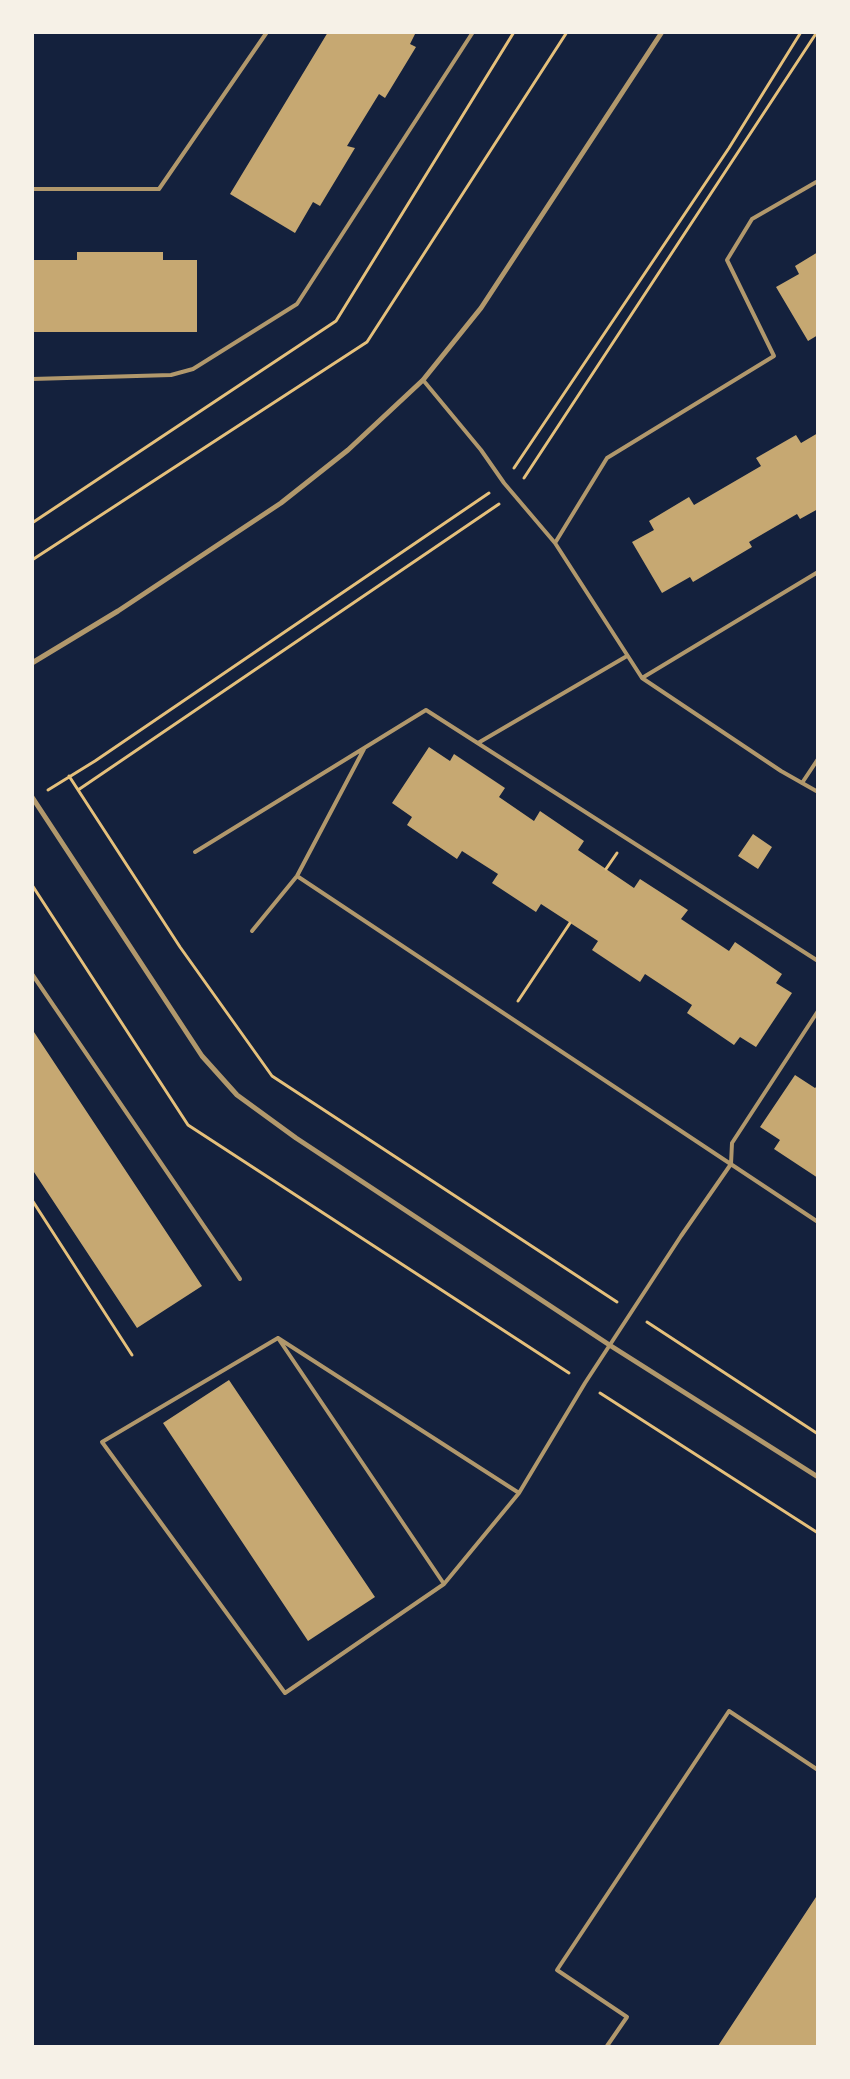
<!DOCTYPE html>
<html>
<head>
<meta charset="utf-8">
<style>
	body { margin:0 }
	#map { position:relative; width:850px; height:2079px; overflow:hidden; background:#14213d; font-family:"PT Sans",sans-serif }
	canvas { display:block }
	.frame { position:absolute; inset:0; border:34px solid #f6f1e7; pointer-events:none }
</style>
</head>
<body>
<div id="map">
<canvas width="850" height="2079"></canvas>
<div class="frame"></div>
</div>
<script>
const c = document.querySelector('canvas').getContext('2d');
c.lineJoin = 'round';
function paint(path, color) {
  c.fillStyle = color;
  c.fill(path, 'evenodd');
}
function trace(path, color, width, dash) {
  c.strokeStyle = color;
  c.lineWidth = width;
  c.lineCap = dash ? 'butt' : 'round';
  c.setLineDash(dash || []);
  c.stroke(path);
}
const building = new Path2D(`
	M328 32H416L410 44 416 47 385 98 379 94 347 146 355 148 320 206 313 202 295 233 230 194Z
	M77 252H163V260H197V332H32V260H77Z
	M818 252V335L808 341 776 287 799 274 795 266Z
	M818 433V509L800 519 797 514 749 542 752 547 693 582 690 577 662 593 632 542 654 530 649 521 689 497 694 505 761 466 756 458 796 435 801 443Z
	M429 747 450 761 454 754 505 788 499 797 534 821 540 811 584 841 578 850 634 888 640 879 688 910 681 919 729 951 735 942 782 974 776 983 792 993 756 1047 740 1037 734 1045 687 1013 692 1005 645 974 640 982 592 950 598 941 541 904 536 912 492 883 498 874 462 851 457 859 407 825 412 817 392 803Z
	M753 834 772 847 758 869 738 856Z
	M32 1029 202 1286 137 1328 32 1169Z
	M795 1075 815 1088 818 1085V1178L774 1149 780 1140 760 1127Z
	M229 1380 375 1597 308 1641 163 1423Z
	M818 1894V2046H718Z`);
const path = new Path2D(`
	M514 468 729 148 801 32
	M524 478 817 32
	M32 523 336 321 514 32
	M32 560 367 342 567 32
	M69 776 180 947 272 1076 617 1302
	M48 790 95 761 489 493
	M78 790 499 504
	M606 869 617 853
	M32 885 188 1125 569 1373
	M518 1001 570 923
	M32 1200 132 1355
	M647 1322 818 1434
	M600 1393 818 1533`);
const service = new Path2D(`
	M32 189H159L267 32
	M32 379 171 375 193 369 297 304 473 32
	M423 380 481 450 504 483 555 543 642 678 818 572
	M555 543 607 458 774 356 727 260 752 219 818 181
	M642 678 781 771 818 792
	M478 743 627 656
	M802 783 818 759
	M195 852 426 710 818 961
	M297 876 818 1222
	M252 931 297 876 364 749
	M32 974 240 1279
	M278 1338 102 1442 285 1693 444 1584 519 1493 585 1383 681 1236 731 1164 732 1143 818 1011
	M444 1584 278 1338 519 1493
	M607 2046 627 2017 557 1970 729 1711 818 1770`);
const minor = new Path2D(`
	M32 663 118 611 281 503 348 450 423 380 481 308 662 32
	M32 797 202 1056 237 1095 296 1138 611 1346 818 1477`);
paint(building, '#c6a872');
trace(path, '#e5c07b', 3);
trace(service, '#b1986c', 4);
trace(minor, '#b1986c', 5);
</script>
</body>
</html>
